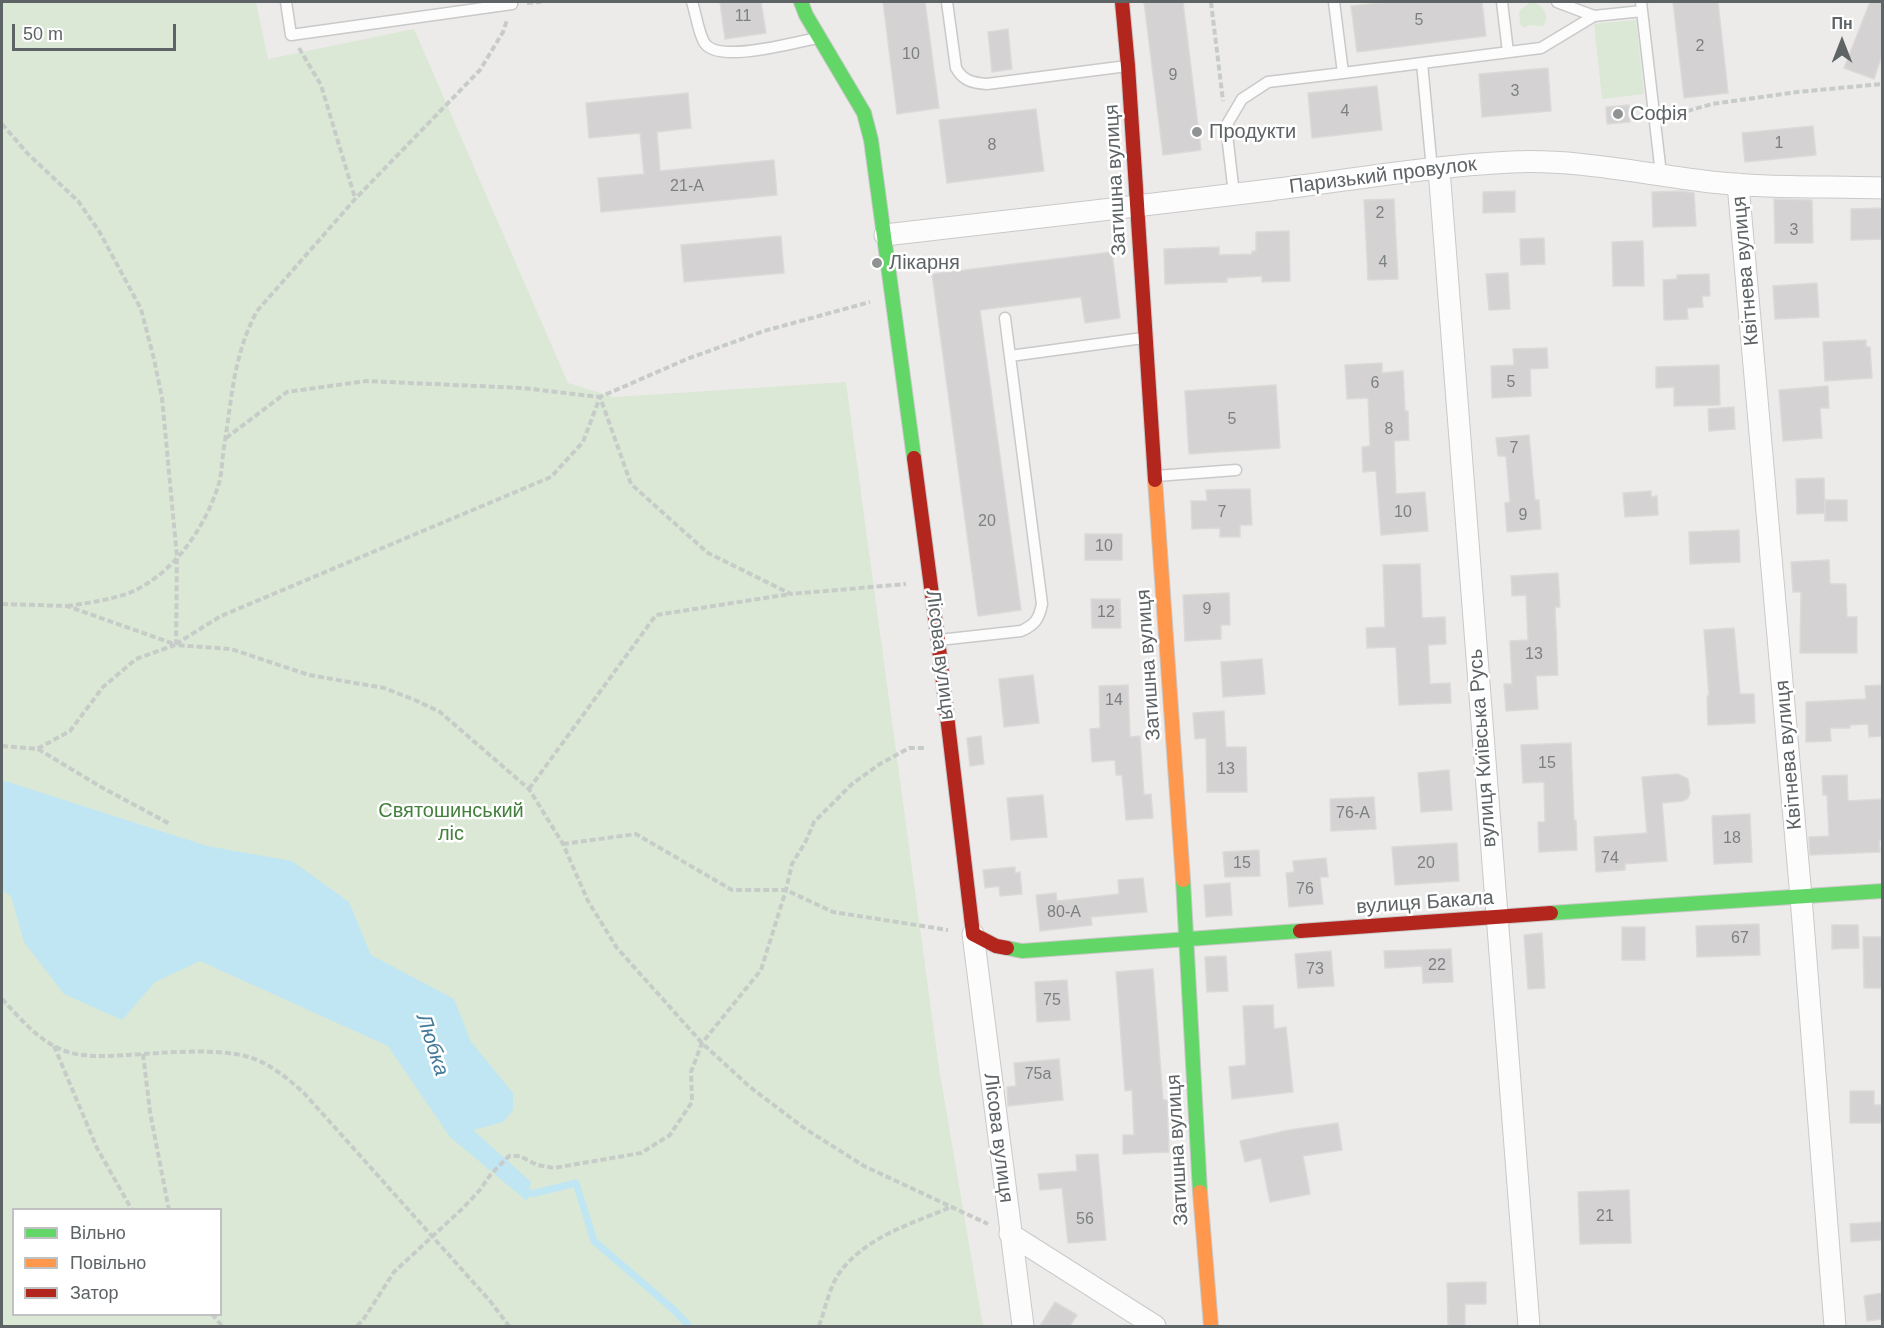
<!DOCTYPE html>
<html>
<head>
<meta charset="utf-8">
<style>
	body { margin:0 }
	#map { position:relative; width:1884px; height:1328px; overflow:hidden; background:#edebe9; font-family:Helvetica,sans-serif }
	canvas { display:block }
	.frame { position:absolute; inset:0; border:3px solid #5e6366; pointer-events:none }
	.legend { position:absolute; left:12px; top:1208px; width:210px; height:108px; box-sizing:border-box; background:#fff; border:2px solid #bfc1c2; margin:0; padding:8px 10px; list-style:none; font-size:18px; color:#5e6366 }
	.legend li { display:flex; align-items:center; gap:12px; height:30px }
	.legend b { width:30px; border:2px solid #bfc1c2 }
	.north { position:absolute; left:1812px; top:12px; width:60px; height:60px; -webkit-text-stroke:4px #fff; paint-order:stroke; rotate:0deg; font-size:16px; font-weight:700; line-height:24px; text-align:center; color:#5e6366 }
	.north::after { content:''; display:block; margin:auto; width:21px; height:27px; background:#5e6366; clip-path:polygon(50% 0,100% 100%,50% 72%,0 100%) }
	.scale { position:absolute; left:12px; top:24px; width:164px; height:27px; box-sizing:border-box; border:3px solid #5e6366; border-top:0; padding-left:8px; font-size:18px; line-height:21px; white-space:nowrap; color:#5e6366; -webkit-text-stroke:4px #fff; paint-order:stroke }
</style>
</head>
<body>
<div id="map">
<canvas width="1884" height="1328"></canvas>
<div class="frame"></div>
<ul class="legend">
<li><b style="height:8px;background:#63d668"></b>Вільно</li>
<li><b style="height:8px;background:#ff974d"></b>Повільно</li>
<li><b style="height:8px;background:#b3261e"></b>Затор</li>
</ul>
<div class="north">Пн</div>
<div class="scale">50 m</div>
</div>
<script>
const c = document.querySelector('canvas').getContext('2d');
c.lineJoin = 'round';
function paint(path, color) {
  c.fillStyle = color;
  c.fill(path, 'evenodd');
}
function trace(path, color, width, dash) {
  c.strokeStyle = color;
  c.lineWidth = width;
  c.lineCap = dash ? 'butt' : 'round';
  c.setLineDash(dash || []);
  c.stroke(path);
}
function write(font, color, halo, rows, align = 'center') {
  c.font = font + ' Helvetica,sans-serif';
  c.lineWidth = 5;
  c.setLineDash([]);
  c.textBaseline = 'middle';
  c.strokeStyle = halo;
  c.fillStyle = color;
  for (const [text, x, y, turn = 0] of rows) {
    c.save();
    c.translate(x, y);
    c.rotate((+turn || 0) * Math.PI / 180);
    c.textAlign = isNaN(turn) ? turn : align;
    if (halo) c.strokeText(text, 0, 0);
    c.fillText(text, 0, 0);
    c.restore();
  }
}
const green = new Path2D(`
	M2 2H256L268 59 414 29 568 383 614 397 846 382 939 1068 983 1326H2ZM14 1210H220V1314H14Z
	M1529 3H1535C1545 8 1550 16 1543 26L1529 25 1524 28 1520 24 1519 11Z
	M1636 20 1644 94 1602 99 1594 24Z`);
const water = new Path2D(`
	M2 780 207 846 292 861 349 902 371 955 454 999 471 1042 513 1093V1110L503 1122 473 1130 531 1182 527 1201 450 1137 388 1046 200 961 155 982 122 1020 64 994 24 942 11 896 2 890Z`);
const stream = new Path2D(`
	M523 1187 531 1194 576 1183 594 1241 674 1310 689 1326`);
const building = new Path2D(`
	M720 2H761L766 33 725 39Z
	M883 2H925L939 108 897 114Z
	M1144 2H1183L1201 150 1163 155Z
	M1389 2H1482L1486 36 1357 52 1351 6Z
	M1673 2H1718L1728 93 1684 98Z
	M1870 2H1882V55L1874 79 1844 68Z
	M1008 29 1012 69 992 72 988 32Z
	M1548 68 1551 111 1482 117 1479 74Z
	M1377 86 1382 130 1312 138 1308 93Z
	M688 93 691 128 657 132 660 171 774 160 777 195 601 212 598 178 644 174 640 133 589 138 586 103Z
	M1629 105 1630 122 1607 124 1606 107Z
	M1036 109 1044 171 947 183 939 120Z
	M1813 126 1816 155 1745 162 1742 133Z
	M1515 191V212L1483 213V192Z
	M1681 191 1694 193 1696 226 1653 227 1652 192Z
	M1394 199 1398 279 1368 280 1364 200Z
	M1774 199 1812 200 1813 243H1775Z
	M1882 208V239L1851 240V209Z
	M1289 231 1290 281 1262 282V276L1227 278V282L1165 284 1164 249 1219 247V255L1252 254V251H1256V232Z
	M781 236 784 273 684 282 681 245Z
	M1544 238 1545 264 1521 265 1520 239Z
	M1643 241 1644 286H1613L1612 242Z
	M1112 252 1120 318 1085 323 1081 297 980 310 1021 610 978 616 932 274Z
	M1508 273 1510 309 1489 310 1486 274Z
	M1709 274 1710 296H1702L1703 307 1687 308 1688 319 1664 320 1663 280 1677 279V275Z
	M1817 283 1819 317 1775 319 1773 286Z
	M1866 340V347H1870L1872 378 1825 381 1823 342Z
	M1547 348 1548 368 1530 369 1531 396 1492 398 1491 366 1514 365 1513 349Z
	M1382 363V373L1403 371 1405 411H1408L1409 440 1394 441 1396 494 1425 492 1428 531 1381 535 1376 471 1363 472 1362 447 1370 446 1368 398 1347 399 1345 365Z
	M1719 365 1720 405 1674 406V387L1656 388V367Z
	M1276 385 1280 448 1189 454 1185 391Z
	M1828 386 1829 408H1820L1822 438 1783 441 1779 390Z
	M1734 407 1735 429 1709 431 1708 409Z
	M1529 435 1535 500H1539L1541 529 1507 532 1505 503 1510 502 1506 456H1498L1496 438Z
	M1824 478 1825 513 1797 514 1796 479Z
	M1250 489 1252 525H1240V537H1220V528L1192 529 1191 501H1207L1206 490Z
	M1651 491V497L1657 496 1658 515 1625 517 1623 493Z
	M1825 500H1847V521H1825Z
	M1739 530 1740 562 1690 564 1689 532Z
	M1085 534H1122V560H1085Z
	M1829 560 1830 584H1846L1847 617H1857V653H1800L1801 592H1793L1791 562Z
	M1420 564 1422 618 1445 617 1446 644 1428 645 1430 684 1450 683 1451 703 1399 705 1396 647 1367 648 1366 628 1385 627 1383 565Z
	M1558 573 1560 607H1555L1558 675 1536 676 1538 709 1506 711 1504 684H1512L1510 641 1528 640 1526 595 1512 596 1511 576Z
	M1229 593 1230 625H1221V639L1185 641 1183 595Z
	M1091 599H1120L1121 628H1092Z
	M1734 628 1740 694H1754L1755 723 1708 725 1707 696H1709L1704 630Z
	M1262 659 1265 694 1223 697 1221 662Z
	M1033 675 1039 723 1004 727 999 679Z
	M1128 685 1130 737 1140 736 1144 795 1151 794 1153 818 1126 820 1122 775H1116L1115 760 1092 762 1090 729 1100 728 1099 686Z
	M1882 685V736L1869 737 1868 724 1850 725V728H1830L1831 741 1806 742V702L1866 699 1865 686Z
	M1224 711 1226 747H1246L1247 792H1207L1206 738 1195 739 1193 713Z
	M981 736 984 764 970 766 967 738Z
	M1571 743 1574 820H1576L1577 850 1539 852 1538 822H1545L1544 782 1523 783 1521 745Z
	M1449 770 1452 810 1421 812 1418 773Z
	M1678 774 1688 779 1690 793 1688 798 1683 801 1662 803 1667 861 1625 864V870L1596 872 1594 837 1647 833 1642 777Z
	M1847 775 1848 801 1882 799V840H1879L1880 852 1810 855 1809 837 1829 836 1827 795H1823L1822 776Z
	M1043 795 1047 837 1011 840 1007 798Z
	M1374 797 1376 829 1331 831 1330 799Z
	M1750 814 1752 862 1714 864 1712 816Z
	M1457 843 1459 881 1395 885 1392 847Z
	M1259 850 1260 876 1225 877 1223 852Z
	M1326 858 1328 877H1320L1323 904 1289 907 1286 873 1294 872 1293 861Z
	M1015 867V873L1020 872 1022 894 1000 896 999 886 985 888 983 870Z
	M1143 878 1147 912 1091 917 1092 925 1040 931 1036 895 1056 893 1057 901 1119 894 1118 880Z
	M1230 883 1232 915 1206 917 1204 885Z
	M1759 924 1760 955 1697 957 1696 926Z
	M1832 925H1858L1859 948 1832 949Z
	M1622 927H1645V960H1622Z
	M1542 933 1545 988 1528 989 1524 935Z
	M1863 937H1882V988H1864Z
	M1451 949 1453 982 1423 983 1422 966 1385 968 1384 951Z
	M1331 951 1334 986 1298 988 1295 954Z
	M1226 956 1228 991 1207 992 1205 957Z
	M1153 969 1163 1100H1167L1169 1152 1123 1154V1135H1134L1132 1090 1125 1091 1116 972Z
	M1067 980 1070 1020 1037 1022 1035 982Z
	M1273 1005 1274 1029 1286 1027 1293 1092 1232 1099 1229 1067 1246 1065 1243 1006Z
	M1059 1059 1063 1100 1008 1106 1007 1087 1016 1086 1014 1063Z
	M1850 1091H1874V1105H1882V1123H1850Z
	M1338 1123 1342 1150 1303 1156 1310 1194 1270 1202 1261 1158 1245 1162 1240 1141 1289 1130Z
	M1098 1154 1106 1240 1068 1243 1062 1188 1040 1190 1038 1174 1077 1171 1076 1155Z
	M1629 1190 1631 1243 1580 1244 1578 1192Z
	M1882 1222V1240L1851 1242 1850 1224Z
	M1486 1282V1304H1465V1326H1448L1447 1283Z
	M1882 1293V1319L1867 1321 1864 1296Z
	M1055 1302 1077 1315 1070 1326H1040Z`);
const path = new Path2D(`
	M1211 2 1223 101
	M527 3 541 2
	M299 48 321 85 355 198
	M1670 116 1712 104 1797 92 1882 84
	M2 124 28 154 78 201 99 231 141 309 154 359 162 398 177 557 176 644
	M226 438 287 392 366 381 522 388 600 397 631 484 708 553 791 594 906 584
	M2 604 67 606 174 644
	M67 606C88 603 109 600 129 593 173 575 206 527 219 483 222 472 222 459 224 447 232 398 233 356 257 311L356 198 480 70 503 32 507 20
	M176 644 221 616 551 477 583 442 600 397 687 359 764 331 870 302
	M2 746 37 749 70 731 103 687 136 659 175 645 231 649 309 675 384 688 415 700 440 712 529 789 563 844 588 901 617 948 702 1043 750 1087 804 1128 864 1166 988 1224
	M38 749 101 787 170 824
	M529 789 656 615 790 594
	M563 844 636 834 732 890H786L833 912 948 930
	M2 999C20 1018 38 1041 65 1051 85 1058 107 1056 128 1055 163 1053 219 1047 252 1058 272 1065 288 1079 304 1093L490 1301 509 1326
	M54 1046 97 1148 132 1210
	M143 1054 150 1112 169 1210
	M212 1314 222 1326
	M357 1326 363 1320 394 1272 462 1209 479 1191 491 1174 509 1156H520L537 1165 554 1168 641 1153 670 1135 692 1102 691 1072 702 1043 761 970 786 890 792 864 806 841 814 822 852 784 880 764 909 748H926
	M819 1326C825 1310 829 1289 838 1275 864 1237 911 1224 951 1207`);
const lane = new Path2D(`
	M286 2 291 35 512 4V2
	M692 2C696 14 698 31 704 42 716 65 796 42 817 38
	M947 2 956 68C963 81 973 83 987 84L1127 66
	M1502 2 1508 52
	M1557 2 1594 16 1642 11
	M1641 2 1661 174
	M1343 73 1422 63
	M1432 170 1422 63 1541 48 1594 16
	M1234 194 1226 126 1242 99 1268 82 1343 73 1334 2
	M1010 356 1143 338
	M1156 476 1236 470
	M939 640 1021 631C1035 625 1039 619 1042 604L1005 318`);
const street = new Path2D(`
	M1439 169 1529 1326
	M1738 184 1801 897 1835 1326
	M885 235C1013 220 1142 206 1270 190 1350 180 1431 166 1511 162 1574 159 1634 172 1696 180 1757 189 1821 186 1882 188
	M973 934 1023 1326
	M1010 1234 1155 1326`);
const fast = new Path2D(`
	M801 2 806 15 864 113 871 140 914 458
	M1183 880 1200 1192
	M1551 913 1882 891
	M1007 948 1022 951 1300 931`);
const slow = new Path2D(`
	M1155 480 1183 880
	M1200 1192 1211 1326`);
const jam = new Path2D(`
	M1122 2 1128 66 1155 480
	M914 458 938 640 973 934 996 946 1007 948
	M1300 931 1551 913`);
const markers = [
	[1618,114,6,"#909394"],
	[1197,132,6,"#909394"],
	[877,263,6,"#909394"]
];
const numberNames = [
	["11",743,17],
	["5",1419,21],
	["2",1700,47],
	["10",911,55],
	["9",1173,76],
	["3",1515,92],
	["4",1345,112],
	["1",1779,144],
	["8",992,146],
	["21-А",687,187],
	["2",1380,214],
	["3",1794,231],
	["4",1383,263],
	["5",1511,383],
	["6",1375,384],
	["5",1232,420],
	["8",1389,430],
	["7",1514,449],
	["7",1222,513],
	["10",1403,513],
	["9",1523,516],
	["20",987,522],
	["10",1104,547],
	["9",1207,610],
	["12",1106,613],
	["13",1534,655],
	["14",1114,701],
	["15",1547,764],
	["13",1226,770],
	["76-А",1353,814],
	["18",1732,839],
	["74",1610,859],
	["15",1242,864],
	["20",1426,864],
	["76",1305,890],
	["80-А",1064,913],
	["67",1740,939],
	["22",1437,966],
	["73",1315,970],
	["75",1052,1001],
	["75а",1038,1075],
	["21",1605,1217],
	["56",1085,1220]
];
const poiNames = [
	["Софія",1630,114],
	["Продукти",1209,132],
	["Лікарня",889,263]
];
const streetNames = [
	["Паризький провулок",1383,176,-7],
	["Затишна вулиця",1116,180,-93],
	["Квітнева вулиця",1746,271,-95],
	["Лісова вулиця",940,655,83],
	["Затишна вулиця",1149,665,-94],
	["вулиця Київська Русь",1483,748,-94],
	["Квітнева вулиця",1789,755,-95],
	["вулиця Бакала",1425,903,-4],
	["Лісова вулиця",998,1138,83],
	["Затишна вулиця",1178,1150,-93]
];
const parkNames = [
	["Святошинський",451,811],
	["ліс",451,834]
];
const waterNames = [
	["Любка",432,1045,72]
];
paint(green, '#dae8d5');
paint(water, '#c0e6f4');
trace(stream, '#c0e6f4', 7);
paint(building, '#d4d2d2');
trace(building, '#dcdad8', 1.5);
trace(lane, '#cac9c9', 13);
trace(street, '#cac9c9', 23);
trace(fast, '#c9c9c9', 16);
trace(slow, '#c9c9c9', 16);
trace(jam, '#c9c9c9', 16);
trace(path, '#c7ccc9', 4, [6, 3]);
trace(lane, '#fcfcfc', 10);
trace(street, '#fcfcfc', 21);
trace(fast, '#63d668', 14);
trace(slow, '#ff974d', 14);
trace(jam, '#b3261e', 14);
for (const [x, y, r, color] of markers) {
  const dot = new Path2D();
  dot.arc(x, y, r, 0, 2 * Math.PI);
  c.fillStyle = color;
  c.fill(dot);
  trace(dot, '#fff', 2);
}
write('16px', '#7d8082', null, numberNames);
write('20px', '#5e6366', '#fff', poiNames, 'left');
write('20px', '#5e6366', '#fff', streetNames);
write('20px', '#42803b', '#fff', parkNames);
write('italic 21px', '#447b99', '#fff', waterNames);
</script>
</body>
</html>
